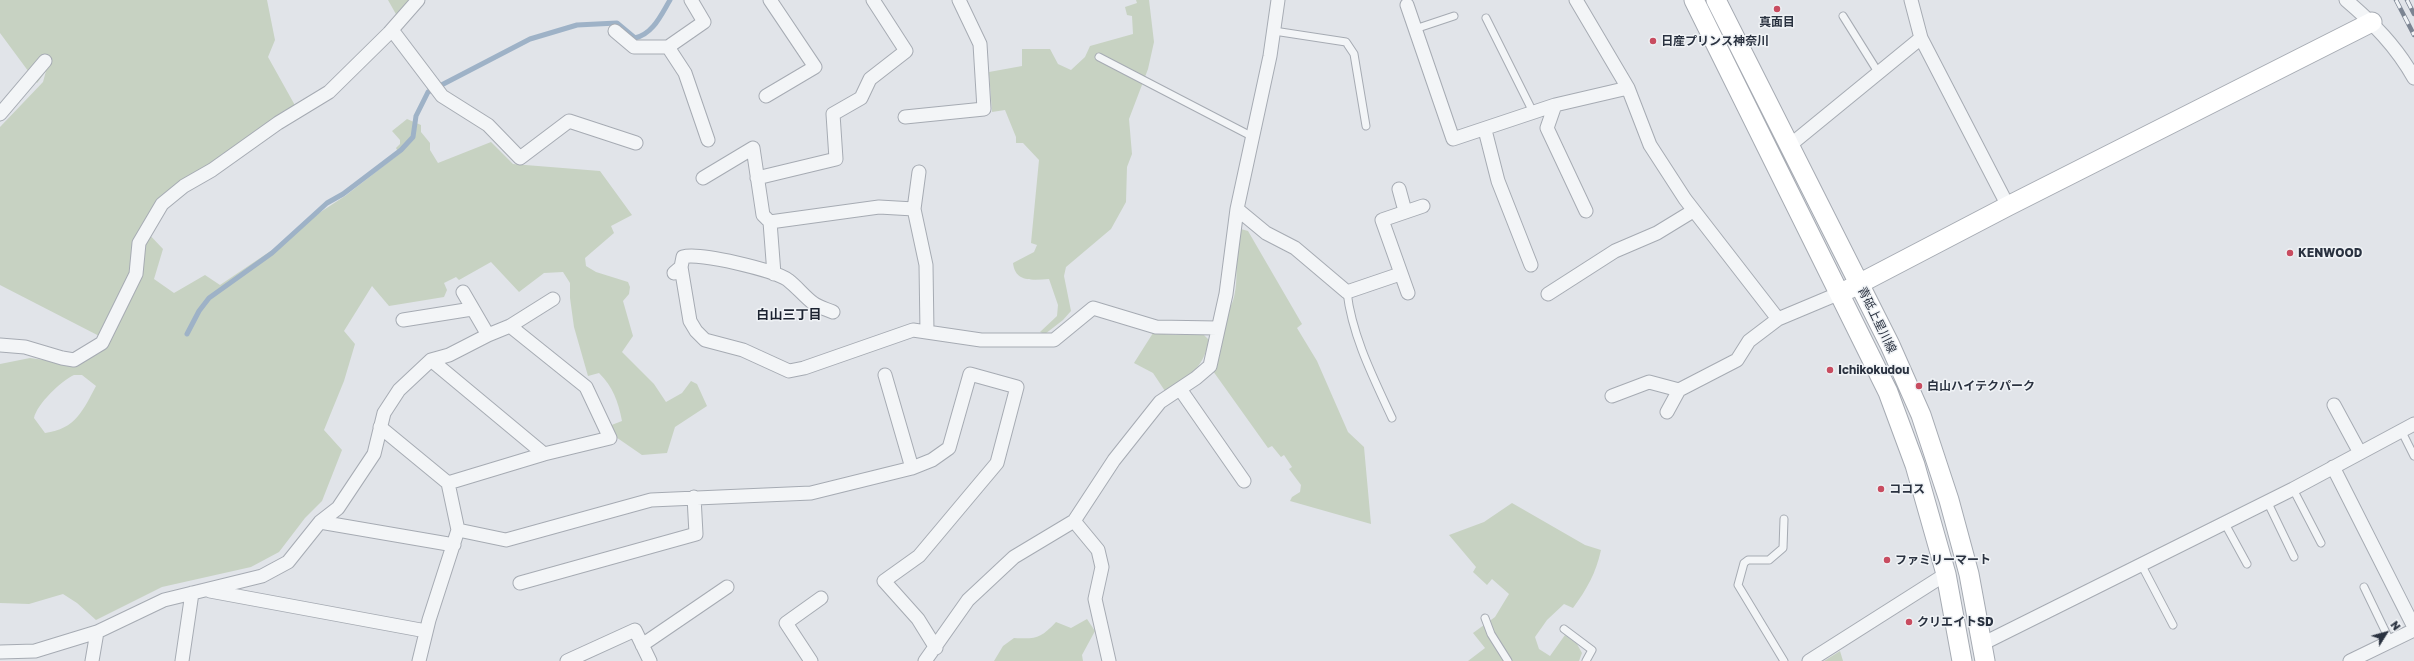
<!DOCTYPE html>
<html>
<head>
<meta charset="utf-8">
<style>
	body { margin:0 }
	#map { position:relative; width:2414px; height:661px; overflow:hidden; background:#e1e4e9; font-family:"Golos Text",sans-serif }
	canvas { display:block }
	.north { position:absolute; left:2366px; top:613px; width:40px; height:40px; -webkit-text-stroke:3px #f0f3f6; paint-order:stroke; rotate:53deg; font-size:11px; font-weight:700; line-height:16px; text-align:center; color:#2a3240 }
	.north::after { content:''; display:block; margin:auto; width:14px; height:18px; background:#2a3240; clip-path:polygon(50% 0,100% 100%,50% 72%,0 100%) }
</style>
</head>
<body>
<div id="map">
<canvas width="2414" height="661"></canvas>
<div class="north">N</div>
</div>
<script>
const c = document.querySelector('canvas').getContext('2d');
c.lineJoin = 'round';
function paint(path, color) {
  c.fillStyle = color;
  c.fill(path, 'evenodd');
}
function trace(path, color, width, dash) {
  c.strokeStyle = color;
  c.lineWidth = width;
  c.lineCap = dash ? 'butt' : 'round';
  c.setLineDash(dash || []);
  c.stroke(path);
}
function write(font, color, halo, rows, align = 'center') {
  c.font = font + ' "Golos Text","Noto Sans JP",sans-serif';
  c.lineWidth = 3;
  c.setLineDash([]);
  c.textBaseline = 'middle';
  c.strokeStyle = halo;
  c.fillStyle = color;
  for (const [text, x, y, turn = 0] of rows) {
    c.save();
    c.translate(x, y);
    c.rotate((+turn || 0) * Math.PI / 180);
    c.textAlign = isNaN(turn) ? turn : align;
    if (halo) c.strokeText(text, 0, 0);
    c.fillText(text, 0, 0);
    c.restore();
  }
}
const green = new Path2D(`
	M0 0H267L275 40 268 57 297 109 192 184 145 230 163 249 154 279 174 293 205 275 220 285 275 248 316 215 345 196 399 154 396 148 400 144V140L392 131 407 119 421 125V132L430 143V150L438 163 491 142 513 164 600 171 632 215 611 226 614 233 585 258 586 266 596 272 628 282 630 287 629 294 623 301 633 336 622 352 654 384 666 402 682 393 691 381 697 384 707 406 675 427 667 453 642 455 613 435 609 426 622 421C618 401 613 387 599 373L588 376 574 327 570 298V283L563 272 544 273 519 292 491 262 459 280 456 277 444 283 447 290 444 297 389 306 372 286 344 331 355 344 344 381 324 430 342 450 322 501 305 518 279 552 251 567 162 587 96 620 77 603 63 594 29 604 0 603V364L30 358 66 363 107 340 0 285V127L43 82 46 71 37 83 0 33ZM74 375H82L96 386C83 410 76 429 45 433L34 418C37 404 61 381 74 375Z
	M388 0H410L397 16Z
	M1136 0H1149L1154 42 1148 69 1129 119 1132 154 1127 167 1126 202 1111 229 1066 267 1064 276 1071 311 1063 320 1045 334 1040 332 1057 316 1058 305 1049 279C1034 280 1015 283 1013 263L1034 252 1037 245 1031 243 1039 160 1023 143H1016V137L1005 110 992 112 989 72 1022 66V49H1050L1058 64 1071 70 1085 57 1090 46 1133 34 1132 16 1127 15 1125 7 1137 3Z
	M1241 229 1248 231 1302 324 1297 328 1317 361 1348 432 1364 447 1371 524 1290 501 1292 497 1300 492 1301 485 1289 469 1292 467 1284 455 1281 457 1272 446 1268 448 1213 371C1224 356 1219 340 1224 323 1226 314 1232 306 1234 297 1240 274 1232 253 1241 229Z
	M1153 333 1176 335 1202 333 1209 340C1203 370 1189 376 1165 391L1153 373 1134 363Z
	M1512 503 1585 545 1601 550C1596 573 1587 589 1573 608L1564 604 1547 620 1535 637 1539 649 1550 656 1565 635 1577 644 1582 653 1579 661H1468L1485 648 1473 633 1495 617 1509 594 1492 579 1487 585 1473 572 1476 567 1449 535 1484 522Z
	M1087 619 1095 631 1082 655 1083 661H994L1003 646 1014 638C1036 639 1040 639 1056 622L1071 628Z
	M1840 651 1843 661H1824Z`);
const stream = new Path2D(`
	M187 334 199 311 209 298 272 253 327 203 343 194 401 150 413 137 416 116 428 92 530 39 577 25 617 23 635 38C653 34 661 15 670 0`);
const lane = new Path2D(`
	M1843 16 1878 72
	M1486 18 1533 112
	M1415 29 1454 16
	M1274 31 1346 42 1354 54 1366 126
	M1099 57 1253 137
	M1347 292C1352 336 1374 379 1392 418
	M2401 430 2414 456
	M2293 489 2321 543
	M2267 501 2294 557
	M1784 519 1783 548 1769 560H1748L1744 563 1738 585 1784 661
	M2224 522 2247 564
	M2141 564 2173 625
	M2364 587 2390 641
	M1485 618 1491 634 1508 661
	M1564 629 1592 650 1586 661`);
const street = new Path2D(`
	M1576 0 1628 88 1650 145 1685 199 1778 319
	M1911 0 1921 38 2008 206
	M2346 0C2373 23 2396 46 2414 78
	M1407 5 1453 139 1555 105 1628 88
	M392 30 442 96 488 125 520 158 569 121 636 143
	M615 31 634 47H668L704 22 691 0
	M668 47 685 73 708 140
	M766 96 815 67 770 0
	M1555 105 1547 128 1586 211
	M0 114 45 61
	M905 117 984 109 980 44 959 0
	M1485 130 1498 181 1531 265
	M1789 146 1921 38
	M919 172 914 209 926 265 927 332
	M703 178 753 148 763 215 770 222
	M757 178 836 159 833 114 861 98 870 79 906 51 873 0
	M1399 189 1405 211
	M1237 209 1266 233 1295 248 1347 292 1400 274
	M681 267 683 257C699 252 774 270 788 280 797 287 804 296 813 303 818 307 826 309 833 312
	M674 273 681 267 690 321 696 331 705 340 743 350 789 371 804 368 913 330 981 340H1054L1093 308 1156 327 1217 328
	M774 274 770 222 879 207 914 209
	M463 292 488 335
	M1408 293 1382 220 1423 206
	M1548 294 1615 251 1657 233 1693 211
	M403 320 472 309
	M0 345 25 347 62 358 74 360 102 343 136 274 139 243 162 204 184 186 212 170 278 123 329 92 389 33 418 0
	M431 360 544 454
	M885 375 912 468
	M1180 389 1244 481
	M1612 396 1649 382 1679 390
	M2334 405 2360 453
	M1667 412 1679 390 1737 360 1749 341 1778 319 1840 293
	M380 427 448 483 458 530 429 620 419 661
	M2333 467 2414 627
	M448 483 544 454 610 438 586 387 510 326
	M320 522 454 545
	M458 530 506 540 651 500 811 493 912 468 932 460 949 448 970 374 1017 387 997 463 919 556 884 581 918 619 936 648
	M520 583 696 534 694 497
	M210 591 426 631
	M1982 644 2293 489 2414 424
	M642 645 727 587
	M0 652 35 651 97 632 164 600 262 576 288 562 320 522 338 508 374 454 384 413 399 390 431 360 449 355 488 335 510 326 553 299
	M92 661 97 632
	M182 661 192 593
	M567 661 635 630 650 661
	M811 661 786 623 821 598
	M925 661 968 600 1014 557 1074 521
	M1109 661 1095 599 1102 567 1098 550 1074 521 1114 460 1160 402 1196 378 1210 366 1226 294 1237 209 1270 56 1278 0
	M1809 661 1946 574
	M2350 661 2414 630`);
const secondary = new Path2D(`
	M1694 0 1888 392 1915 465 1946 574 1962 661
	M1716 0 1890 345 1921 415 1949 500 1969 574 1985 661
	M1849 289 2008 206 2372 22`);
const rail = new Path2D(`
	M2396 0 2414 35
	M2407 0 2414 14`);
const markers = [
	[1777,9,4,"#c84c60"],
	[1653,41,4,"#c84c60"],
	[2290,253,4,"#c84c60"],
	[1830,370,4,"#c84c60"],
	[1919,386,4,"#c84c60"],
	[1881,489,4,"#c84c60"],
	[1887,560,4,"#c84c60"],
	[1909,622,4,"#c84c60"]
];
const poiNames = [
	["真面目",1777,22,"center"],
	["日産プリンス神奈川",1661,41],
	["KENWOOD",2298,253],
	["Ichikokudou",1838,370],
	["白山ハイテクパーク",1927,386],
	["ココス",1889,489],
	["ファミリーマート",1895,560],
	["クリエイトSD",1917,622]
];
const streetNames = [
	["青砥上星川線",1877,320,64]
];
const neighbourhoodNames = [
	["白山三丁目",789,315]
];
paint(green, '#c7d2c2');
trace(stream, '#9eb2c7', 5);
trace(lane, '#a6abb3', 9);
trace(street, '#a6abb3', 15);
trace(secondary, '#a6abb3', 21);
trace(lane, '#f3f5f7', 7);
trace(street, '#f3f5f7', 13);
trace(secondary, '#fff', 19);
trace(rail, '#7b8492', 4.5);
trace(rail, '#f0f3f6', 3, [9]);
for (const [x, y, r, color] of markers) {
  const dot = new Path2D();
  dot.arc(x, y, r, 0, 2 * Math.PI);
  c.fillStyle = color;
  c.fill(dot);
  trace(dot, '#f0f3f6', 1.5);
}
write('bold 12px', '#2a3240', '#f0f3f6', poiNames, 'left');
write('12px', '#2a3240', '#f0f3f6', streetNames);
write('bold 13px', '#1c2331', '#f0f3f6', neighbourhoodNames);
</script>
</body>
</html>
